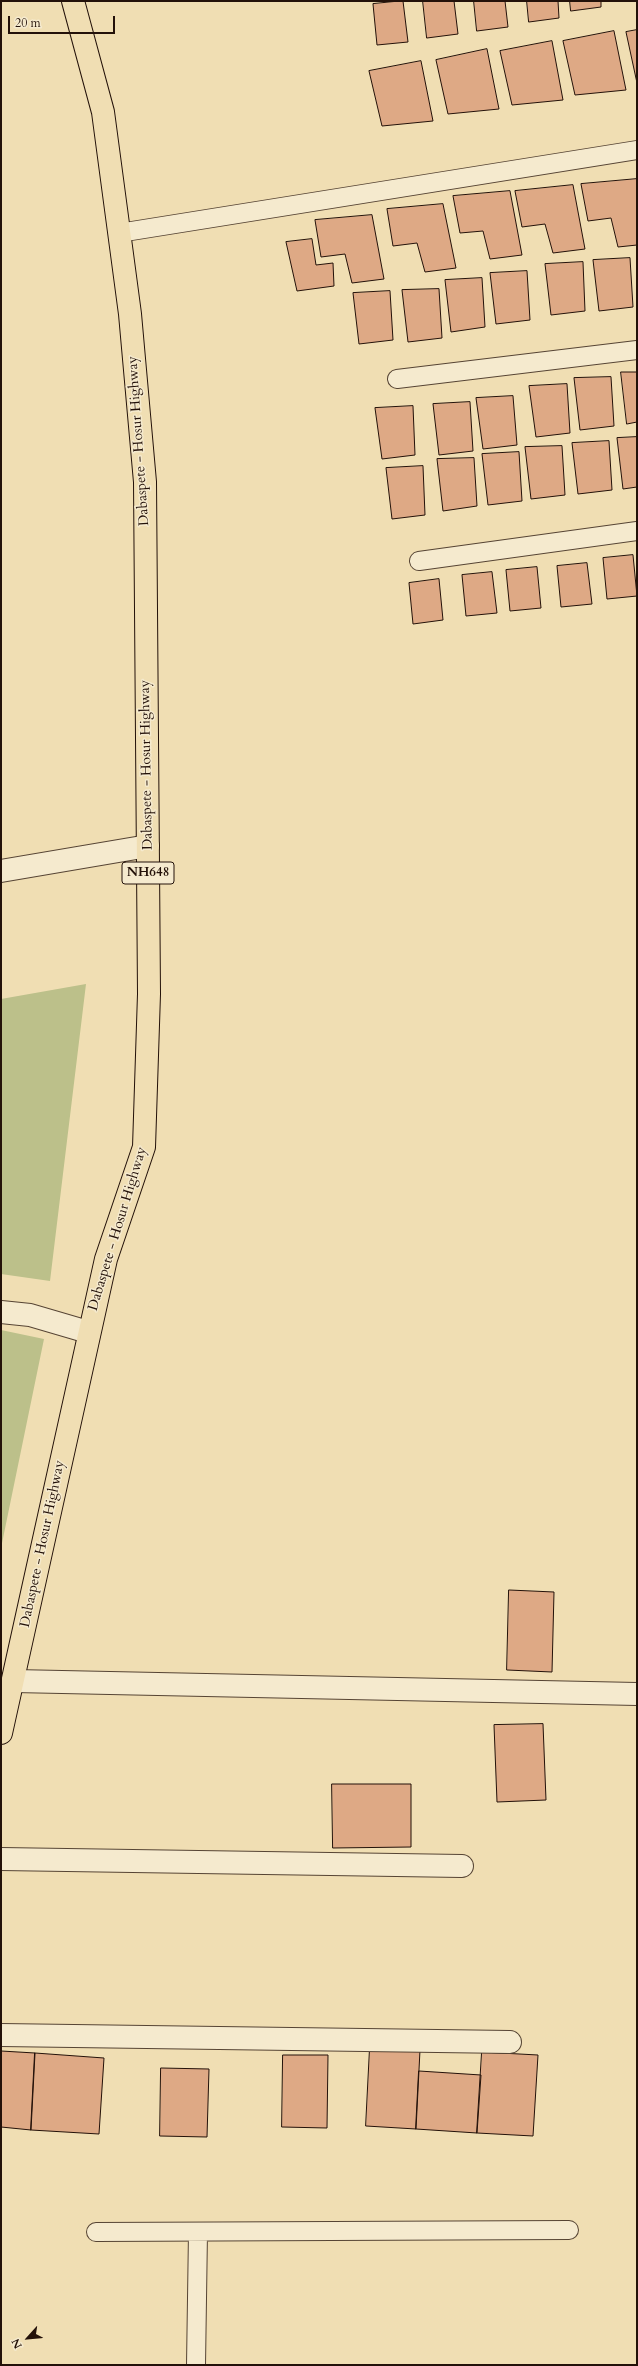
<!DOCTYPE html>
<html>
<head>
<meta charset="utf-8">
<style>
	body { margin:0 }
	#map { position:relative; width:638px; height:2366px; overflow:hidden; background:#f0deb3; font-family:Cardo,serif }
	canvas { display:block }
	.frame { position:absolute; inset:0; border:2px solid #231109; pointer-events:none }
	.north { position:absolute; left:8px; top:2318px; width:40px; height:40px; -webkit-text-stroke:3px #f5eace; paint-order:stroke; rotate:243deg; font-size:11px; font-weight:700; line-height:16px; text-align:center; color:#231109 }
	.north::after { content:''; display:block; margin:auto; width:14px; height:18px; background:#231109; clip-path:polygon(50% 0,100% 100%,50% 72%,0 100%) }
	.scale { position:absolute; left:8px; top:16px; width:107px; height:18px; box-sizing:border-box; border:2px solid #231109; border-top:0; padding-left:5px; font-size:12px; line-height:14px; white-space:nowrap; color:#231109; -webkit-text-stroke:3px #f5eace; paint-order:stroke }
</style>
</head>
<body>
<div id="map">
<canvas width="638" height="2366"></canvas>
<div class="frame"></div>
<div class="north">N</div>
<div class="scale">20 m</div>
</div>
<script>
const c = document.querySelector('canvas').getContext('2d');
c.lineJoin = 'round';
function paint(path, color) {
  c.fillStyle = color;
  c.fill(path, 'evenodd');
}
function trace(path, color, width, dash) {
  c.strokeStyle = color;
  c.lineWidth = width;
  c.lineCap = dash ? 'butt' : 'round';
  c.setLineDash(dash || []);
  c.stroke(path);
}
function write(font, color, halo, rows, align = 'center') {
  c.font = font + ' Cardo,serif';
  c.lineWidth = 3;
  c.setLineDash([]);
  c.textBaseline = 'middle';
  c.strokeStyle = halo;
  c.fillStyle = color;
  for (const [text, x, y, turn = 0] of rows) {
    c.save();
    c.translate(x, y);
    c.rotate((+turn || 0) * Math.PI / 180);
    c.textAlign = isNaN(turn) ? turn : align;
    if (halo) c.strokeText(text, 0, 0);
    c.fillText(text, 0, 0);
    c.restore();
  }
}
const green = new Path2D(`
	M86 984 50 1281 1 1274V999Z
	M1 1330 44 1339 1 1548Z`);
const building = new Path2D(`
	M403 1 408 42 377 45 373 4Z
	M423 1H454L458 34 427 38Z
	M474 1H505L508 27 477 31Z
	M527 1H558L559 18 529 22Z
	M570 1H601V7L571 11Z
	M637 30V83L626 32Z
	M614 31 626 90 575 95 563 41Z
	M552 41 563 100 512 105 500 51Z
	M487 49 499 109 448 114 436 60Z
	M421 61 433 121 382 126 369 71Z
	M637 179V245L618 247 611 218 588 221 581 184Z
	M573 185 585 249 553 253 545 224 522 227 515 191Z
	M510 191 522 255 490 259 483 231 460 233 453 196Z
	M443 204 456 268 425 272 417 243 393 246 387 209Z
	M372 215 384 279 352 283 345 254 321 257 315 220Z
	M312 239 316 265 333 263 334 286 297 291 286 242Z
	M630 258 633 307 599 311 593 260Z
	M583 262 585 311 551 315 545 264Z
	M527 271 530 320 496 324 490 273Z
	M482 278 485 327 451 332 445 280Z
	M439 289 442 338 408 342 402 290Z
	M390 291 393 340 359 344 353 293Z
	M621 372H637V422L627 424Z
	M611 377 614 426 580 430 574 378Z
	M567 384 570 433 536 437 529 386Z
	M513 396 517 445 483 449 476 398Z
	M470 402 473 451 439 455 433 404Z
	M413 406 415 455 382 459 375 408Z
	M637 437V487L623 489 617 438Z
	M609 441 612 490 578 494 572 443Z
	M562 446 565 495 531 499 525 447Z
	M519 452 522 501 488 505 482 454Z
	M474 458 477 506 443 511 437 459Z
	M423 466 425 515 392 519 386 468Z
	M633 555 637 596 607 599 603 558Z
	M587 563 592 604 561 607 557 566Z
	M537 567 541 608 510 611 506 570Z
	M492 572 497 613 466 616 462 575Z
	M439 579 443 620 413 624 409 583Z
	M509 1590 554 1592 552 1672 507 1670Z
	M543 1724 546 1800 497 1802 494 1725Z
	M332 1784H411V1847L333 1848Z
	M370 2047 420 2050 416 2129 366 2126Z
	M1 2051 35 2053 31 2130 1 2127Z
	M482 2052 538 2055 533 2136 477 2133Z
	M35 2053 104 2058 99 2134 31 2130Z
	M283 2055H328L327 2128 282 2127Z
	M161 2068 209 2069 207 2137 160 2136Z
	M419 2071 481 2075 477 2133 416 2129Z`);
const service = new Path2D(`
	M119 233 637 150
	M397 379 637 350
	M419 561 637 531
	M96 2232 569 2230
	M196 2365 198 2232`);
const minor = new Path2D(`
	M1 871 148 846
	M1 1312 30 1315 88 1332
	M14 1681 637 1694
	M1 1859 462 1866
	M1 2035 510 2042`);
const trunk = new Path2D(`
	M1 1733 106 1259 144 1147 149 994 145 482 130 314 103 112 73 1`);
const shields = [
	[148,873,52]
];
const shieldNames = [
	["NH648",148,873]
];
const streetNames = [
	["Dabaspete - Hosur Highway",139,441,-94],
	["Dabaspete - Hosur Highway",147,765,-91],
	["Dabaspete - Hosur Highway",118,1229,-73],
	["Dabaspete - Hosur Highway",43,1544,-78]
];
paint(green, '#bcc08a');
paint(building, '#dea985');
trace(building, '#231109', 1);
trace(service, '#564434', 20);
trace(minor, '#564434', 24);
trace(trunk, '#231109', 24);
trace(service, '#f5eace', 18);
trace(minor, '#f5eace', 22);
trace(trunk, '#f0deb3', 22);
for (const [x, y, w] of shields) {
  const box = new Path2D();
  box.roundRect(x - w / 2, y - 11, w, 22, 3);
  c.fillStyle = '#f5eace';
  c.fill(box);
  trace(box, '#231109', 1);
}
write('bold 13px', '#231109', null, shieldNames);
write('14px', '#231109', '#f5eace', streetNames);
</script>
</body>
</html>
